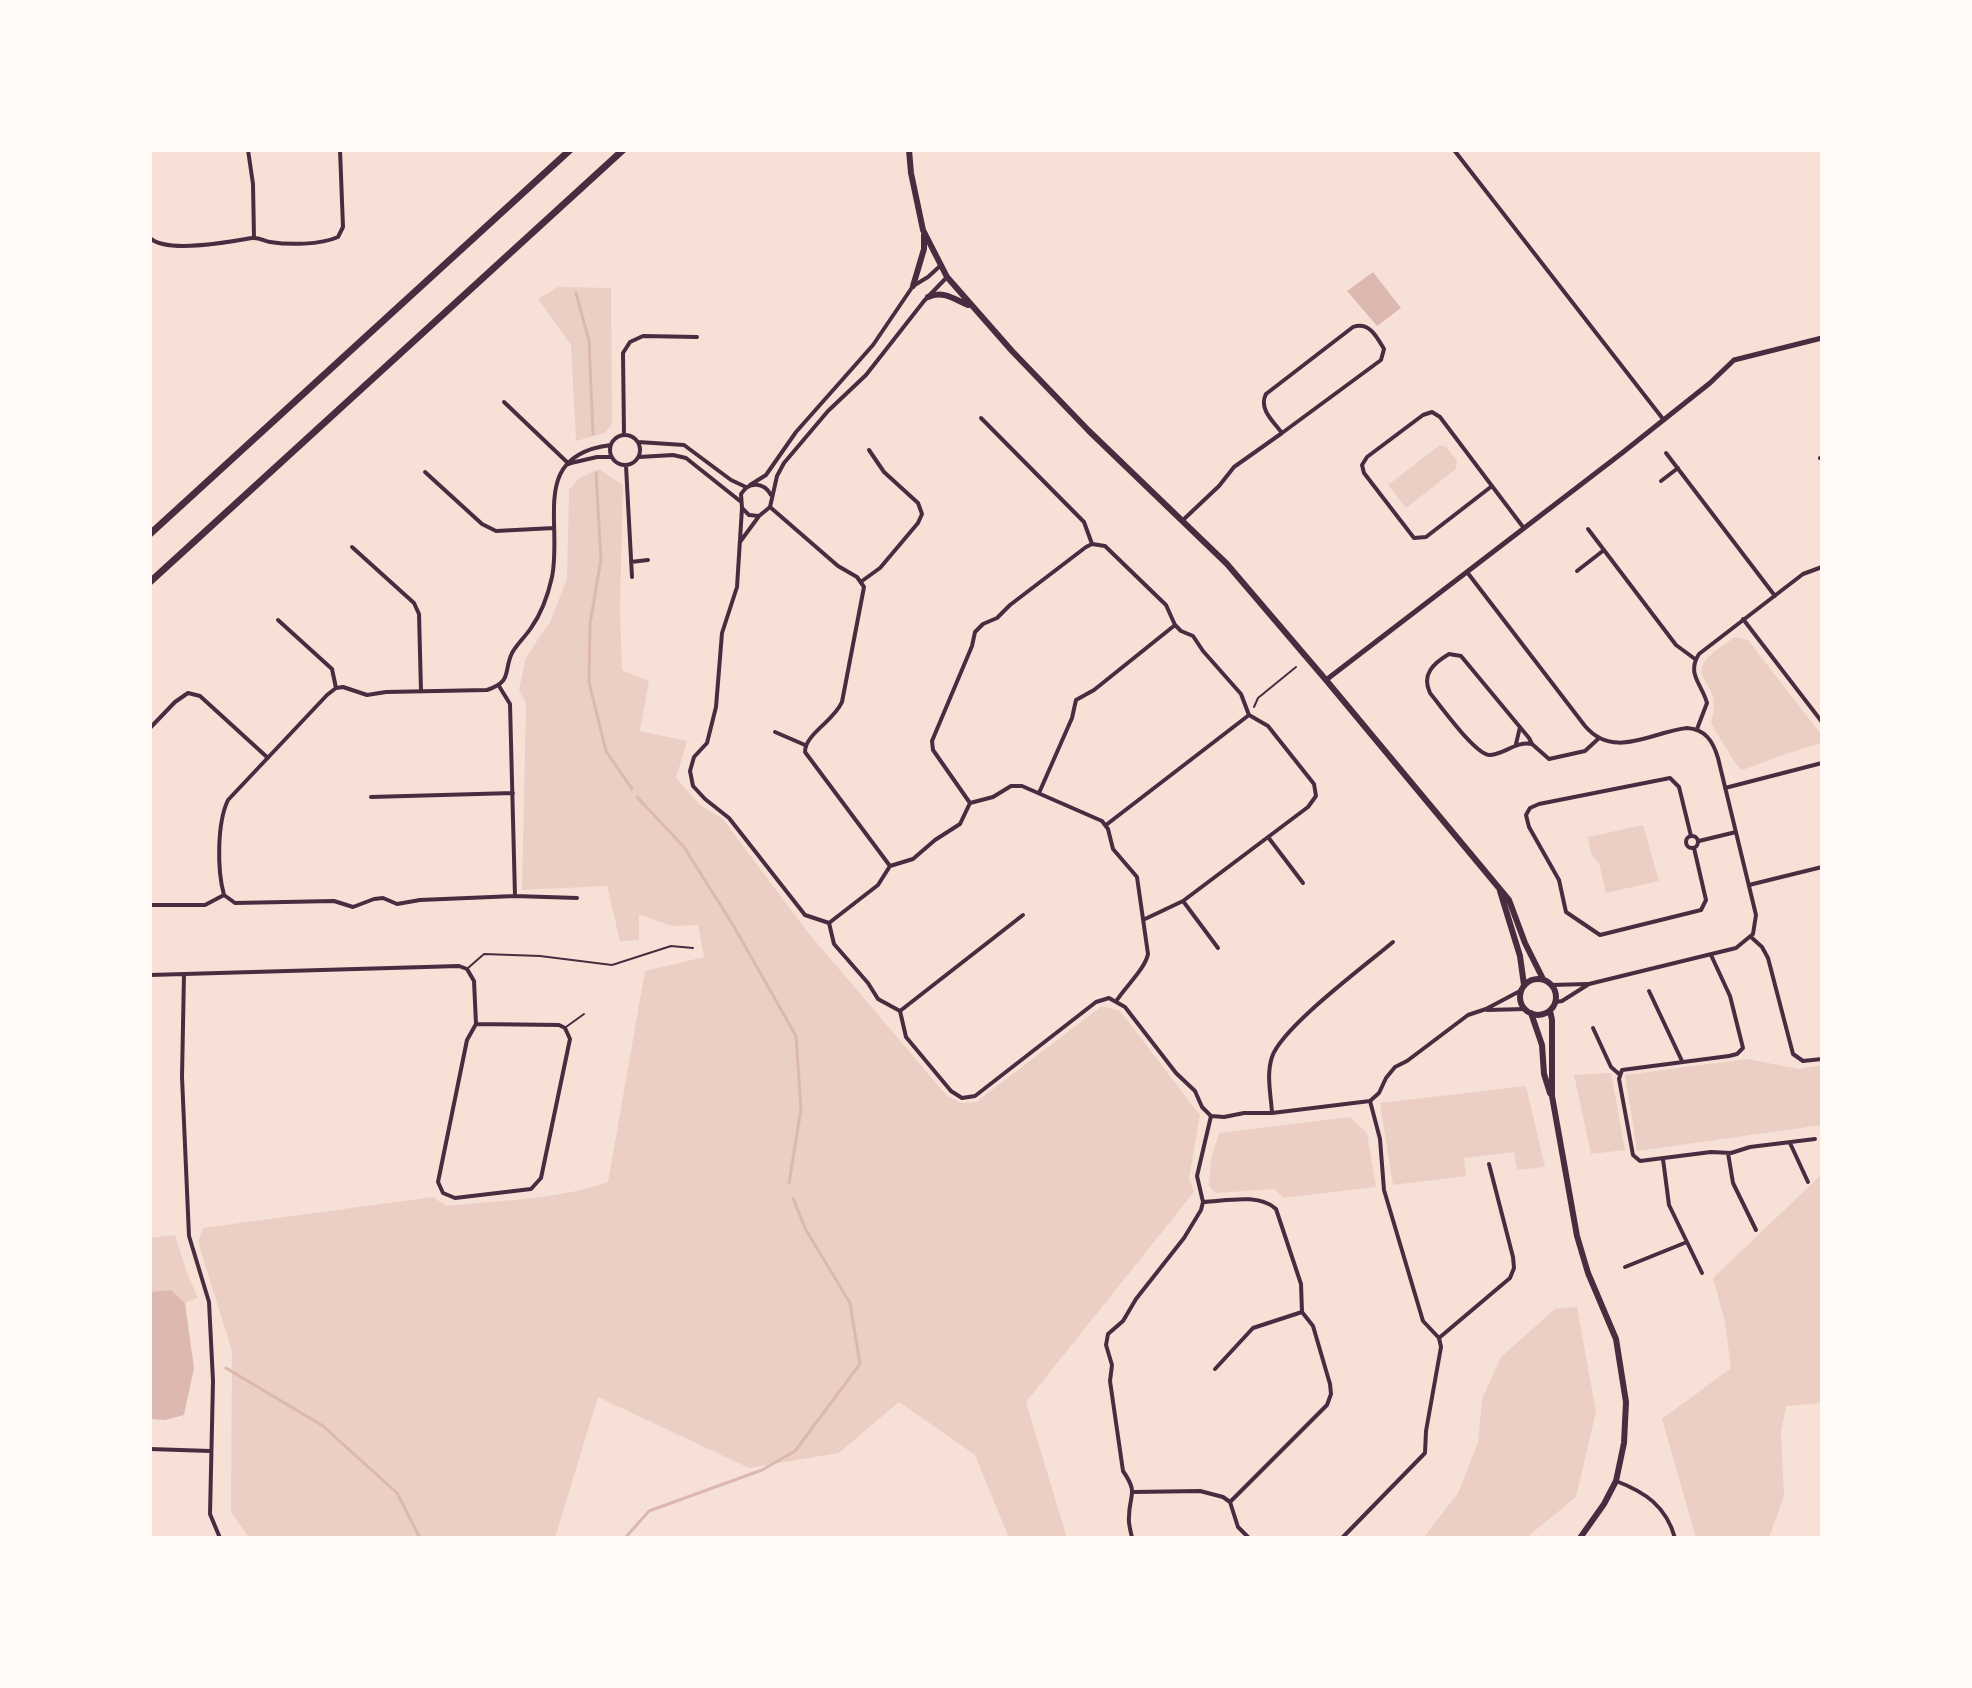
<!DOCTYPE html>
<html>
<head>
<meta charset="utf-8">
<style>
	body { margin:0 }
	#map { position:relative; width:1972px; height:1688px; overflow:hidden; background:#f7e1d7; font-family:Inter,sans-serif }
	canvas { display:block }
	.frame { position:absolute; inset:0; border:152px solid #fffaf5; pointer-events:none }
</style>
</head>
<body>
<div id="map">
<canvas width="1972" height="1688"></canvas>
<div class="frame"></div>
</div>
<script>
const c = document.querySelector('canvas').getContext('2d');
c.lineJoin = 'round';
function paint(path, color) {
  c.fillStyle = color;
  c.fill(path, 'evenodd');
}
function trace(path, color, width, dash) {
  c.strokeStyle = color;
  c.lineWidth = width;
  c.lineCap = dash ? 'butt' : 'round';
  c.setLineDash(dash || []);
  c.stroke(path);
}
const green = new Path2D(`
	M558 287 611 288 612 424 605 433 576 441 571 345 538 299Z
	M1440 445 1446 447 1457 460 1456 469 1406 508 1388 485Z
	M599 469 623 485 620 608 622 670 649 681 640 731 687 741 676 778 700 805 723 819 806 930 947 1096 961 1103 976 1102 1102 1006 1120 1011 1200 1115 1189 1179 1194 1192 1026 1402 1067 1538H1009L975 1455 899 1402 839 1453 749 1468 598 1397 555 1538H249L231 1512 232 1351 198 1242 203 1228 433 1197 446 1206C498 1200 558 1200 608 1182L645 971 704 957 698 925 672 926 639 914V940L620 941 607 886 522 890 526 703 519 690 526 657 550 622 567 579 569 490 578 479Z
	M1734 637 1748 640 1820 733 1822 743C1794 750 1769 761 1742 770L1735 763 1711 723C1713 714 1715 706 1713 697 1710 685 1696 674 1704 662 1711 652 1725 645 1734 637Z
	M1643 825 1659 881 1606 893 1599 863 1591 854 1588 837Z
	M1747 1059 1799 1069 1822 1065V1125L1637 1151 1625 1075Z
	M1611 1073 1625 1150 1591 1154 1574 1075Z
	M1526 1086 1545 1167 1517 1170 1514 1152 1464 1158 1466 1176 1393 1185 1380 1103Z
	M1350 1117 1367 1133 1376 1187 1283 1198 1275 1189 1216 1193 1209 1186 1211 1159 1219 1133Z
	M1822 1174V1403L1786 1406 1781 1432 1784 1496 1769 1538H1696L1662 1419 1731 1368 1725 1322 1713 1278Z
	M175 1235 187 1273 198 1298 185 1303 171 1290 150 1292V1238Z
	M1577 1307 1596 1412 1576 1497 1526 1538H1423L1458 1493 1478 1442 1482 1399 1501 1357 1555 1309Z`);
const water = new Path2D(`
	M1373 272 1401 308 1377 326 1347 291Z
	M171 1290 185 1303 194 1368 184 1415 165 1420 150 1419V1292Z`);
const stream = new Path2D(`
	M576 293 589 341 593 434
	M596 473 601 559 590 624 589 682 606 751 632 789
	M637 797 684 847 733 925 796 1036 801 1109 789 1183
	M226 1368 323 1426 397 1493 420 1538
	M625 1538 649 1511 762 1470 795 1451 860 1364 850 1303 806 1230 793 1198`);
const path = new Path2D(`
	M1254 707 1258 698 1296 667`);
const service = new Path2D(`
	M468 968 484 954 540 956 612 965 671 946 693 948
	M566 1027 584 1014`);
const minor = new Path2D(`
	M248 150 253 184 254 238
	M1454 150 1663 419
	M150 238C167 254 230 242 252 238 259 237 264 241 270 242 289 245 320 245 338 237L343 227 340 150
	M504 402 569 464
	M981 418 1084 522 1092 544
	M610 450a15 15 0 1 1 30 0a15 15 0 1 1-30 0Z
	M624 435 623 353 630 342 643 336 697 337
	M638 442 684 445 731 480 746 487
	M1666 453 1775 596
	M639 457 673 455 686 458 740 501
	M1820 458 1822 457
	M571 463 597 457H612
	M626 466 632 577
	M425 472 482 524 496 531 554 528
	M1661 481 1678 468
	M750 485 766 475 796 432 873 345 913 286 928 277 940 266
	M1492 486 1440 417 1432 412 1423 415 1367 457 1362 465 1364 473 1414 538 1426 537 1492 486 1523 527
	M770 507 838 566 857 577 864 587 842 702C833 722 805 734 805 752L890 866
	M742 508 737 587 722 633 716 707 707 743 694 757 690 771 693 786 705 799 729 818 805 915 829 923 834 944 868 983 878 999 900 1011 906 1037 951 1091 962 1098 975 1096 1096 1002 1109 998 1125 1007 1176 1073 1195 1091 1202 1107 1211 1116 1224 1117 1244 1113H1272L1370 1101 1379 1093 1386 1078 1395 1067 1407 1061 1468 1015 1486 1009 1520 991
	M759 516 749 515 742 508 741 494C749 481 764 482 771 495
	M1183 520 1219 486 1234 467 1282 433C1274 422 1258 409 1266 394L1353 327C1369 321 1377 337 1384 349L1381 360 1282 433
	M1588 529 1676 645 1695 659
	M740 542 759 516 770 507 777 476 784 463 828 411 866 375 924 301 947 277
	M352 547 414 603 419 614 421 691
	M631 562 648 560
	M1577 571 1604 550
	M1467 572 1585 726C1614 760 1651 732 1687 728 1705 729 1713 741 1718 758L1756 915 1753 934 1736 948 1589 984 1562 1001 1556 1002
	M862 581 880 568 918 523 922 514 918 503 884 472 869 450
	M1743 619 1822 722
	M278 620 332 669 336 688
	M150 728 175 702 188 693 200 696 268 758
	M1697 729 1707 703C1702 684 1686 674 1699 654L1803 574 1822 567
	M775 732 805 745
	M1516 744 1520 727
	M1532 744C1515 741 1506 754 1490 755 1476 756 1440 705 1430 693 1421 674 1434 663 1449 654L1461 656 1529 738 1532 744 1549 759 1585 751 1598 739
	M1725 788 1822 763
	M1039 793 1072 718 1076 700 1094 690 1175 625
	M371 797 513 793
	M970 803 933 750 932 741 972 646 975 632 983 624 997 618 1010 605 1086 547 1092 544 1105 546 1166 605 1175 625 1181 631 1193 636 1203 651 1241 694 1249 715 1268 726 1314 784 1316 796 1308 807 1183 901 1145 919
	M1106 825 1249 715
	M1686 842a6 6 0 1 1 12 0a6 6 0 1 1-12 0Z
	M1691 836 1679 787 1670 778 1539 804 1530 808 1526 815 1529 827 1559 880 1566 912 1600 935 1701 910 1706 900 1694 848
	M1268 837 1303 883
	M1699 841 1736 832
	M1749 885 1822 867
	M224 895C217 870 217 823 228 800L327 695 336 688 343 687 367 695 386 692 487 690C513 681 503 672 512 653 517 644 525 637 531 628 541 614 548 595 552 577 563 522 529 455 611 445
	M224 895 235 903 334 901 353 907 374 899 383 898 397 904 420 900 515 896 510 704 499 686
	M515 896 577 898
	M1183 901 1218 948
	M150 905H205L224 895
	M829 923 878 885 890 866 913 859 935 840 960 824 970 803 993 797 1011 786H1022L1102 821 1108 829 1113 849 1137 877 1148 954C1145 969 1126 986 1117 1000
	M1751 937 1762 947 1768 958 1793 1054 1803 1061 1822 1059
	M1711 955 1730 996 1743 1048 1737 1054 1729 1056 1622 1070 1619 1079 1633 1155 1640 1161 1711 1152 1731 1153 1750 1147 1815 1139
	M184 974 182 1077 189 1236 209 1302 213 1381 210 1514 220 1538
	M150 975 459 966 467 969 474 981 476 1024 467 1040 438 1182 443 1193 455 1198 531 1189 541 1178 570 1039 565 1028 559 1025 476 1024
	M1552 985 1587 984
	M1649 991 1682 1061
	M1487 1010 1525 1009
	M900 1011 1023 915
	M1593 1028 1611 1067 1619 1074
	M1272 1113C1271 1095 1266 1075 1272 1057 1282 1027 1366 965 1393 942
	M1790 1143 1808 1182
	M1728 1153 1733 1183 1756 1230
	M1663 1159 1669 1205 1702 1273
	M1203 1202C1226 1201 1259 1193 1276 1209L1301 1284 1302 1312 1313 1326 1330 1384 1331 1394 1327 1405 1230 1502
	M1625 1267 1687 1242
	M1439 1338 1510 1278 1514 1268 1513 1257 1489 1164
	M1215 1369 1253 1328 1302 1312
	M150 1449 210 1451
	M1616 1481C1645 1492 1666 1506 1675 1538
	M1134 1492 1200 1491 1223 1497 1230 1502 1238 1527 1249 1538
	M1132 1538C1131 1532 1128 1523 1129 1517 1129 1494 1139 1494 1123 1471L1110 1381 1112 1365 1106 1345 1108 1334 1123 1321 1136 1299 1184 1238 1201 1210 1203 1202 1197 1176 1211 1116
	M1342 1538 1425 1453 1426 1431 1441 1347 1439 1338 1423 1321 1384 1190 1380 1139 1370 1101`);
const tertiary = new Path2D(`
	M1326 680 1622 453 1710 383 1734 360 1822 338`);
const secondary = new Path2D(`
	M909 150 911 173 923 230 947 277 1012 351 1089 431 1227 564 1326 680 1509 900 1525 943 1543 979
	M913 286 924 249V235
	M928 297C943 290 954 299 968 305
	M1500 891 1520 956 1524 985
	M1520 997a18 18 0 1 1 36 0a18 18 0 1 1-36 0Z
	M1550 1011 1552 1020V1096L1577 1236 1588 1273 1616 1339 1626 1402 1624 1443 1616 1481 1604 1504 1580 1538
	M1531 1013 1542 1045 1544 1074 1550 1093`);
const motorway = new Path2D(`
	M150 534 570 150
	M150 582 623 150`);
paint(green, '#ebcfc5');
paint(water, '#dcb8b0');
trace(stream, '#dcb8b0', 3);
trace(path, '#4a2c40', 2);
trace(service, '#4a2c40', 2);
trace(minor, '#4a2c40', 4);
trace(tertiary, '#4a2c40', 5);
trace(secondary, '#4a2c40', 6);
trace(motorway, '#4a2c40', 7);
</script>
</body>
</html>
